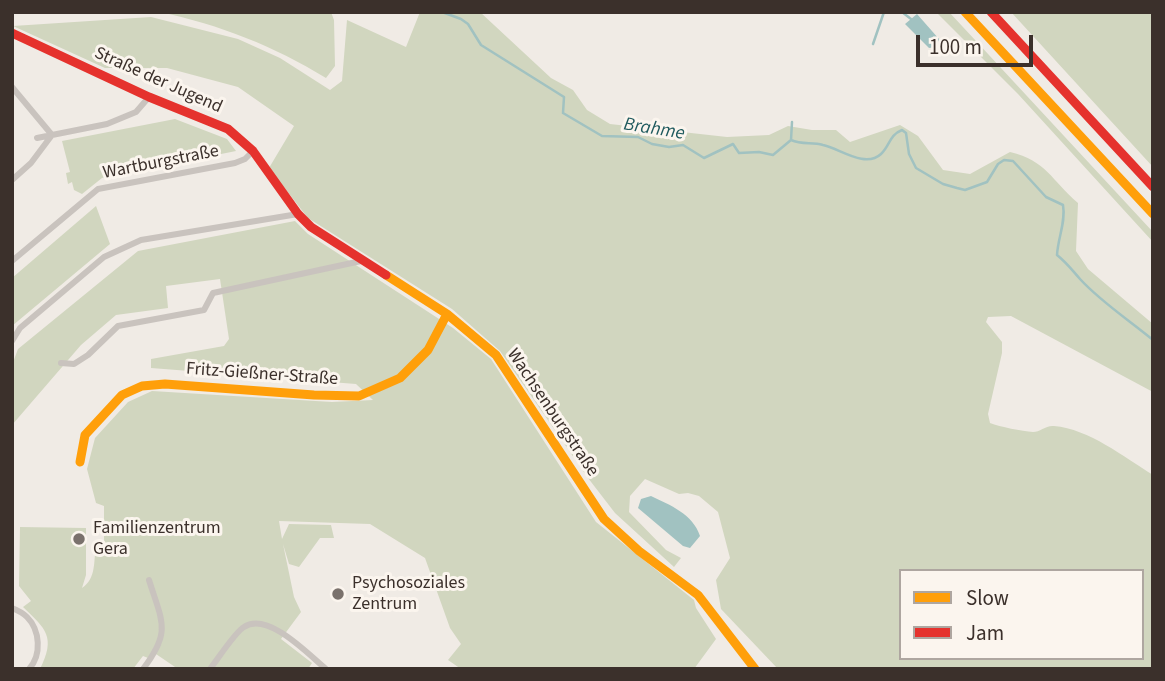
<!DOCTYPE html>
<html>
<head>
<meta charset="utf-8">
<style>
	body { margin:0 }
	#map { position:relative; width:1165px; height:681px; overflow:hidden; background:#f0ebe5; font-family:"Source Sans 3",sans-serif }
	canvas { display:block }
	.frame { position:absolute; inset:0; border:14px solid #3b302b; pointer-events:none }
	.legend { position:absolute; left:899px; top:569px; width:245px; height:91px; box-sizing:border-box; background:#fbf5ee; border:2px solid #aea6a0; margin:0; padding:9px 12px; list-style:none; font-size:21px; color:#3b302b }
	.legend li { display:flex; align-items:center; gap:14px; height:35px }
	.legend b { width:35px; border:2px solid #aea6a0 }
	.scale { position:absolute; left:916px; top:35px; width:117px; height:32px; box-sizing:border-box; border:4px solid #3b302b; border-top:0; padding-left:9px; font-size:21px; line-height:24px; white-space:nowrap; color:#3b302b; -webkit-text-stroke:5px #fbf5ee; paint-order:stroke }
</style>
</head>
<body>
<div id="map">
<canvas width="1165" height="681"></canvas>
<div class="frame"></div>
<ul class="legend">
<li><b style="height:9px;background:#ff9f0a"></b>Slow</li>
<li><b style="height:9px;background:#e5322d"></b>Jam</li>
</ul>
<div class="scale">100 m</div>
</div>
<script>
const c = document.querySelector('canvas').getContext('2d');
c.lineJoin = 'round';
function paint(path, color) {
  c.fillStyle = color;
  c.fill(path, 'evenodd');
}
function trace(path, color, width, dash) {
  c.strokeStyle = color;
  c.lineWidth = width;
  c.lineCap = dash ? 'butt' : 'round';
  c.setLineDash(dash || []);
  c.stroke(path);
}
function write(font, color, halo, rows, align = 'center') {
  c.font = font + ' "Source Sans 3",sans-serif';
  c.lineWidth = 6;
  c.setLineDash([]);
  c.textBaseline = 'middle';
  c.strokeStyle = halo;
  c.fillStyle = color;
  for (const [text, x, y, turn = 0] of rows) {
    c.save();
    c.translate(x, y);
    c.rotate((+turn || 0) * Math.PI / 180);
    c.textAlign = isNaN(turn) ? turn : align;
    if (halo) c.strokeText(text, 0, 0);
    c.fillText(text, 0, 0);
    c.restore();
  }
}
const green = new Path2D(`
	M160 12H331L334 20 335 66 326 78C274 46 220 25 160 12Z
	M420 12H480L551 78 573 90 587 110 610 124 727 137 769 135 788 126 812 130H836L850 142 900 125 918 136 943 170 970 174 1010 152C1047 161 1051 180 1078 203L1076 251 1088 269 1153 324V392L1011 316 988 317 986 322 1002 342V353L988 414 990 423C1000 427 1022 431 1033 432 1040 432 1046 425 1054 426 1089 429 1124 457 1153 475V669H778L721 609 716 580 730 558 718 512 699 496 688 493 679 494 645 479 630 496 629 512 666 550 681 558 674 567 615 513 588 478 500 351 452 309 308 218 269 168 294 126 238 87 167 68H105L13 26 151 17 238 39 280 58 330 90 342 81 347 20 406 47ZM901 571H1142V658H901Z
	M936 12H949L976 41 1153 232V242L1018 94Z
	M1011 12H1153V167Z
	M175 119 227 139 236 151 102 178 82 194 74 190 72 182 68 184 66 173 70 172 62 141Z
	M96 206 110 244 12 326V278Z
	M295 221 308 234 453 328 491 359 596 522 694 600 696 608 716 639 694 669H461L448 660 461 644 450 628 425 558 370 524 279 521 282 539 289 524 331 525 334 538H320L299 567 289 564 283 544 294 597 301 612 281 639 312 663 308 669H178L153 652 148 658 143 656 133 669H40C56 637 46 629 23 607L31 601 19 586 20 527 86 528V575L82 588C94 580 94 567 95 554L104 547V506L96 503 87 469 95 438 128 402 152 391 332 402 373 400 356 384 151 368V359L224 346 229 339 220 279 166 286 168 308 116 315 81 345 12 425V365L18 349 138 251Z`);
const water = new Path2D(`
	M917 14 939 39 936 47 929 48 905 24Z
	M651 496C670 505 693 514 700 536L690 548 683 546 638 508 641 499Z`);
const stream = new Path2D(`
	M442 12 461 19 468 24 481 45 564 97 563 113 602 136 638 137 652 144 669 147 683 145 704 158 733 144 739 153 759 152 773 155 791 140C802 145 811 142 823 145 839 148 865 169 881 154 890 146 889 135 902 130L906 133 909 154 916 168 943 184 957 188 965 190 987 182 998 164 1004 160 1013 161 1046 197 1063 205C1066 222 1058 237 1057 255 1067 263 1072 270 1080 279 1101 302 1129 320 1153 340
	M902 12 911 19
	M873 44 884 12
	M791 140 792 122`);
const street = new Path2D(`
	M12 87 52 135 31 163 12 180
	M37 138 107 124 136 112 149 97
	M12 261 98 189 235 163 245 159 253 151
	M12 341 20 328 104 257 141 240 298 214
	M61 363 74 364 88 355 118 326 204 310 213 293 361 261
	M12 608C17 610 23 613 27 617 40 630 42 655 29 669
	M143 669C172 631 162 622 149 580
	M210 669C218 659 235 632 244 627 268 611 309 655 326 669`);
const slow = new Path2D(`
	M965 12 1153 214
	M386 275 447 314 496 355 604 519 639 551 698 595 755 669
	M80 462 85 435 122 395 142 386 165 384 314 395 359 396 400 378 428 350 447 314`);
const jam = new Path2D(`
	M991 12 1153 187
	M12 33 149 97 228 129 253 151 298 214 311 227 386 275`);
const markers = [
	[79,539,7,"#7a716c"],
	[338,594,7,"#7a716c"]
];
const streetNames = [
	["Straße der Jugend",158,81,24],
	["Wartburgstraße",161,163,-11],
	["Fritz-Gießner-Straße",262,375,4],
	["Wachsenburgstraße",552,413,56]
];
const poiNames = [
	["Familienzentrum",93,529],
	["Gera",93,550],
	["Psychosoziales",352,584],
	["Zentrum",352,605]
];
const waterNames = [
	["Brahme",654,130,9]
];
paint(green, '#d1d6bf');
paint(water, '#a1c2c1');
trace(stream, '#a1c2c1', 2.5);
trace(street, '#c9c3be', 6);
trace(slow, '#ff9f0a', 9);
trace(jam, '#e5322d', 9);
for (const [x, y, r, color] of markers) {
  const dot = new Path2D();
  dot.arc(x, y, r, 0, 2 * Math.PI);
  c.fillStyle = color;
  c.fill(dot);
  trace(dot, '#fbf5ee', 2.5);
}
write('18px', '#3b302b', '#fbf5ee', streetNames);
write('18px', '#3b302b', '#fbf5ee', poiNames, 'left');
write('italic 19px', '#1f5a5e', '#fbf5ee', waterNames);
</script>
</body>
</html>
